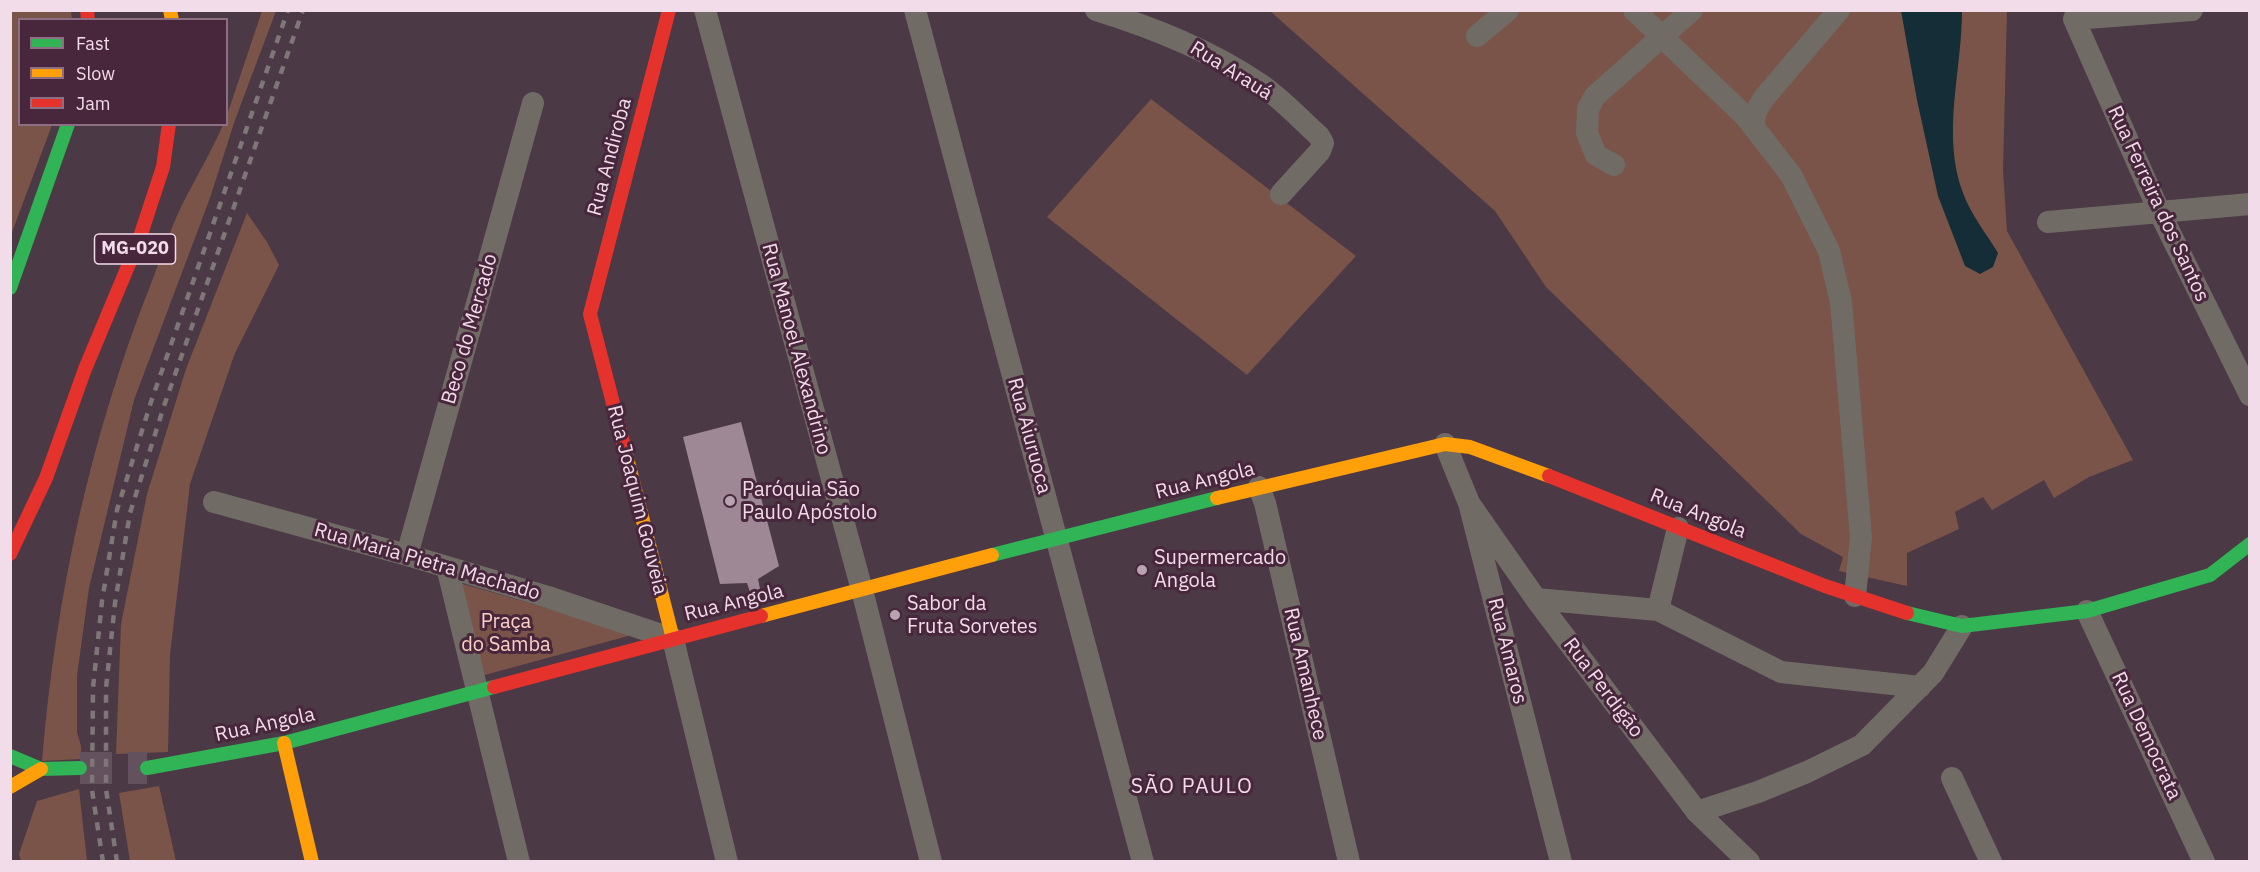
<!DOCTYPE html>
<html>
<head>
<meta charset="utf-8">
<style>
	body { margin:0 }
	#map { position:relative; width:2260px; height:872px; overflow:hidden; background:#4b3945; font-family:"IBM Plex Sans",sans-serif }
	canvas { display:block }
	.frame { position:absolute; inset:0; border:12px solid #f2dce9; pointer-events:none }
	.legend { position:absolute; left:18px; top:18px; width:210px; height:108px; box-sizing:border-box; background:#48273d; border:2px solid #8c6f82; margin:0; padding:8px 10px; list-style:none; font-size:18px; color:#f2dce9 }
	.legend li { display:flex; align-items:center; gap:12px; height:30px }
	.legend b { width:30px; border:2px solid #8c6f82 }
</style>
</head>
<body>
<div id="map">
<canvas width="2260" height="872"></canvas>
<div class="frame"></div>
<ul class="legend">
<li><b style="height:8px;background:#30b455"></b>Fast</li>
<li><b style="height:8px;background:#ff9f0a"></b>Slow</li>
<li><b style="height:8px;background:#e5322d"></b>Jam</li>
</ul>
</div>
<script>
const c = document.querySelector('canvas').getContext('2d');
c.lineJoin = 'round';
function paint(path, color) {
  c.fillStyle = color;
  c.fill(path, 'evenodd');
}
function trace(path, color, width, dash) {
  c.strokeStyle = color;
  c.lineWidth = width;
  c.lineCap = dash ? 'butt' : 'round';
  c.setLineDash(dash || []);
  c.stroke(path);
}
function write(font, color, halo, rows, align = 'center') {
  c.font = font + ' "IBM Plex Sans",sans-serif';
  c.lineWidth = 6;
  c.setLineDash([]);
  c.textBaseline = 'middle';
  c.strokeStyle = halo;
  c.fillStyle = color;
  for (const [text, x, y, turn = 0] of rows) {
    c.save();
    c.translate(x, y);
    c.rotate((+turn || 0) * Math.PI / 180);
    c.textAlign = isNaN(turn) ? turn : align;
    if (halo) c.strokeText(text, 0, 0);
    c.fillText(text, 0, 0);
    c.restore();
  }
}
const green = new Path2D(`
	M11 11H71L72 19 20 20V124L52 125 11 235Z
	M262 11H276L235 120 210 198 134 400 89 588 77 676V732L81 746V759L42 761C56 595 90 437 152 281 161 257 169 233 180 209 194 181 210 154 223 125L226 124 227 115Z
	M1270 11H2007L2003 170 2007 231 2133 460 2089 477 2054 498 2044 480 1992 510 1983 497 1955 512 1959 529 1907 553V586L1839 571 1843 557 1801 534 1546 287 1495 211Z
	M1151 99 1356 256 1247 375 1047 217Z
	M247 213 267 242 279 265 235 353 190 484 170 655 168 752 116 754 121 624 147 494 186 369Z
	M456 582 627 631 628 636 481 676Z
	M159 786 176 861H130L119 793Z
	M79 789 87 861H21L19 854 37 801Z`);
const water = new Path2D(`
	M1901 11H1962C1962 71 1941 135 1963 193 1970 213 1987 235 1998 253L1993 267 1980 274 1965 266 1938 196 1917 100Z`);
const building = new Path2D(`
	M741 422 779 566 758 579 760 589 750 592 747 583 720 584 683 437Z`);
const secondaryTunnel = new Path2D(`
	M80 768H147`);
const street = new Path2D(`
	M705 10 862 590 931 862
	M915 10 1143 862
	M1096 10C1154 28 1210 50 1260 84 1281 98 1300 119 1319 136L1323 143 1320 151 1281 194
	M1634 10 1746 117 1791 175 1829 251 1841 302 1861 537 1855 596
	M2078 10 2074 19 2159 211 2250 395
	M2074 19 2192 10
	M1477 36 1508 10
	M1753 126 1756 111 1764 98 1839 10
	M1614 165 1596 155 1587 133 1588 109 1595 96 1692 10
	M2048 222 2250 204
	M1445 444 1469 503 1561 862
	M1259 487 1265 503 1349 862
	M214 502 407 555 548 597 673 639 727 862
	M1469 503 1536 599 1697 812 1749 862
	M407 555 533 103
	M447 567 519 862
	M1536 599 1658 610 1781 672 1920 687
	M1658 610 1678 528
	M2087 611 2204 862
	M1952 778 1991 862
	M1697 812 1758 792 1807 772 1862 745 1933 673 1962 626`);
const fast = new Path2D(`
	M10 288 68 124
	M992 555 1217 498
	M1907 613 1962 626 2087 611 2210 575 2250 544
	M10 756 41 769 80 768
	M147 768 284 743 494 687`);
const slow = new Path2D(`
	M170 10 172 20
	M625 450 673 639
	M1217 498 1445 444 1470 447 1549 476
	M761 616 992 555
	M284 743 312 862
	M10 787 41 769`);
const jam = new Path2D(`
	M87 10 88 20
	M625 450 590 314 669 10
	M1549 476 1825 586 1907 613
	M10 554 46 478 85 369 139 240 163 167 169 124
	M494 687 761 616`);
const rail = new Path2D(`
	M103 862 92 790 93 688 102 601 117 510 151 402 288 10
	M117 862 106 789V688L115 603 130 513 164 406 303 10`);
const markers = [
	[730,501,6,"#b8a3b0"],
	[1142,570,6,"#b8a3b0"],
	[895,615,6,"#b8a3b0"]
];
const shields = [
	[135,249,81]
];
const shieldNames = [
	["MG-020",135,249]
];
const streetNames = [
	["Rua Arauá",1231,71,32],
	["Rua Andiroba",610,157,-75],
	["Rua Ferreira dos Santos",2158,204,65],
	["Beco do Mercado",470,329,-74],
	["Rua Manoel Alexandrino",796,349,75],
	["Rua Aiuruoca",1029,436,75],
	["Rua Angola",1205,481,-14],
	["Rua Joaquim Gouveia",637,500,76],
	["Rua Angola",1698,514,22],
	["Rua Maria Pietra Machado",427,562,16],
	["Rua Angola",734,603,-14],
	["Rua Amaros",1507,651,76],
	["Rua Amanhece",1305,674,77],
	["Rua Perdigão",1603,688,53],
	["Rua Angola",265,725,-12],
	["Rua Democrata",2146,736,65]
];
const poiNames = [
	["Paróquia São",742,490],
	["Paulo Apóstolo",742,513],
	["Supermercado",1154,558],
	["Angola",1154,581],
	["Sabor da",907,604],
	["Fruta Sorvetes",907,627]
];
const parkNames = [
	["Praça",506,622],
	["do Samba",506,645]
];
const neighbourhoodNames = [
	["SÃO PAULO",1192,787]
];
paint(green, '#7a5449');
paint(water, '#142d36');
paint(building, '#9e8896');
trace(secondaryTunnel, '#64515e', 32, [32, 16]);
trace(street, '#706c65', 22);
trace(fast, '#30b455', 14);
trace(slow, '#ff9f0a', 14);
trace(jam, '#e5322d', 14);
trace(rail, '#7f7777', 4.5, [8, 8]);
for (const [x, y, r, color] of markers) {
  const dot = new Path2D();
  dot.arc(x, y, r, 0, 2 * Math.PI);
  c.fillStyle = color;
  c.fill(dot);
  trace(dot, '#48273d', 2);
}
for (const [x, y, w] of shields) {
  const box = new Path2D();
  box.roundRect(x - w / 2, y - 15, w, 30, 4.5);
  c.fillStyle = '#48273d';
  c.fill(box);
  trace(box, '#f2dce9', 1.5);
}
write('bold 18px', '#f2dce9', null, shieldNames);
write('20px', '#f2dce9', '#48273d', streetNames);
write('20px', '#f2dce9', '#48273d', poiNames, 'left');
write('20px', '#f9d0c2', '#48273d', parkNames);
c.letterSpacing = '1.5px';
write('21px', '#f2dce9', '#48273d', neighbourhoodNames);
c.letterSpacing = '0px';
</script>
</body>
</html>
